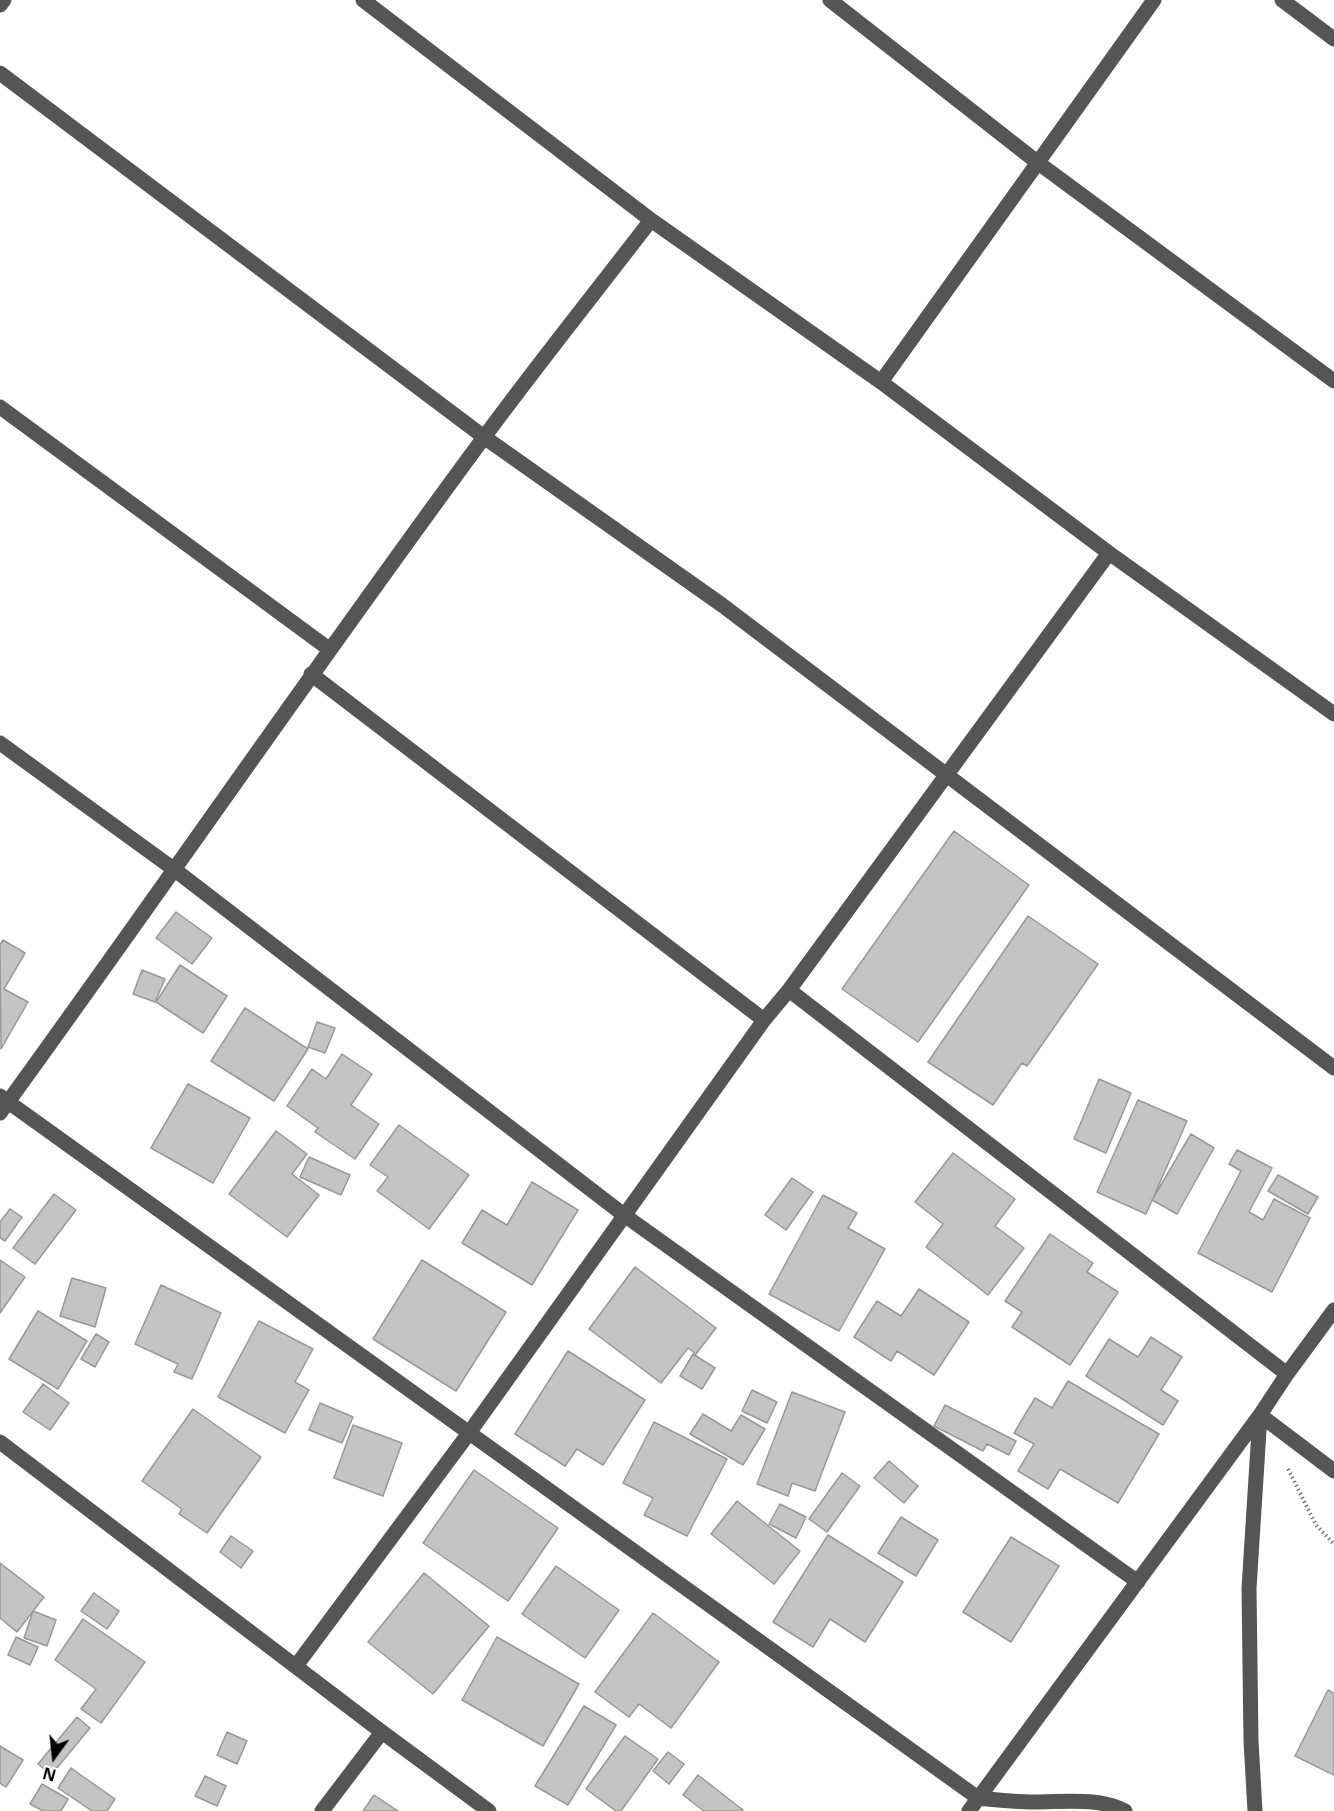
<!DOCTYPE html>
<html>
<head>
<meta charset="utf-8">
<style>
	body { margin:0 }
	#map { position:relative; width:1334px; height:1811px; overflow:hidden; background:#fff; font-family:"Noto Sans",sans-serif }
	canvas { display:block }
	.north { position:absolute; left:24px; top:1727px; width:60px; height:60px; -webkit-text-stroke:4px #fff; paint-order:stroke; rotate:195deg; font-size:16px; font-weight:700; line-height:24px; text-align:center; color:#000 }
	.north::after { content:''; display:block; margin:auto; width:21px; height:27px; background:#000; clip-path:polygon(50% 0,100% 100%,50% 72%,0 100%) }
</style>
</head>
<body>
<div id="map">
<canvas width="1334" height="1811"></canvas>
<div class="north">N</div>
</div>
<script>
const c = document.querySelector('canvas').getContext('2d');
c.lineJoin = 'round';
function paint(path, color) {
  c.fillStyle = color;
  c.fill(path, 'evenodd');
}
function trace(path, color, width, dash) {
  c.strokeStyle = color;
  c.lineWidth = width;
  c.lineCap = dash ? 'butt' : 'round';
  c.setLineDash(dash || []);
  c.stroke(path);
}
const building = new Path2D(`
	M954 831 1029 885 918 1042 842 989Z
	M176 912 212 938 192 964 156 938Z
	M1028 916 1098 964 1027 1066 1022 1063 993 1105 928 1062Z
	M3 940 25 953 4 989 28 1002 1 1049 0 945Z
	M180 965 227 996 203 1033 156 1002Z
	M142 970 165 979 155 1002 133 994Z
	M245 1008 308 1049 274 1101 211 1061Z
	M317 1022 335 1028 325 1053 308 1047Z
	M342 1054 372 1074 351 1105 379 1124 355 1159 315 1132 318 1128 287 1106 312 1069 326 1079Z
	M1099 1079 1131 1093 1106 1153 1074 1139Z
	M188 1084 250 1118 213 1183 151 1148Z
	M1138 1100 1187 1121 1146 1214 1097 1192Z
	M399 1125 469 1175 429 1229 377 1191 388 1177 370 1165Z
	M276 1131 307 1154 292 1174 319 1195 287 1237 229 1194Z
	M1191 1134 1214 1148 1177 1214 1152 1200Z
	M1237 1150 1272 1168 1249 1212 1263 1220 1274 1199 1310 1218 1272 1292 1198 1253 1241 1171 1229 1164Z
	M953 1153 1015 1199 995 1226 1024 1248 988 1295 926 1247 943 1224 915 1202Z
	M309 1157 350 1175 341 1195 300 1177Z
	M1278 1175 1318 1197 1308 1214 1268 1191Z
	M792 1178 813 1192 786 1230 765 1215Z
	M532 1182 578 1210 532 1285 462 1243 482 1210 507 1225Z
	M54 1194 76 1210 35 1264 13 1248Z
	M823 1195 857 1213 848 1228 885 1249 839 1331 769 1294Z
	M10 1209 22 1217 5 1241 0 1238V1222Z
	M1050 1234 1093 1263 1087 1272 1118 1292 1070 1365 1012 1327 1022 1312 1005 1301Z
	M0 1260 25 1277 0 1313Z
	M422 1260 506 1312 456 1391 373 1339Z
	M635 1267 716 1328 696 1354 688 1348 661 1383 589 1329Z
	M72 1278 106 1288 95 1327 60 1316Z
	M161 1285 221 1313 192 1379 174 1372 178 1364 135 1344Z
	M919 1289 969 1322 934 1375 897 1351 891 1361 854 1337 877 1301 901 1316Z
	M38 1311 87 1341 58 1389 9 1359Z
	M259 1321 313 1349 295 1382 309 1390 285 1433 218 1397Z
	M96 1334 109 1342 95 1367 81 1359Z
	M1151 1337 1182 1357 1161 1390 1178 1401 1163 1425 1086 1376 1109 1339 1138 1357Z
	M568 1351 645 1400 603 1465 577 1449 565 1466 515 1434Z
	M693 1354 715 1368 702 1389 680 1376Z
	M1068 1381 1159 1434 1118 1503 1060 1469 1048 1489 1018 1471 1034 1444 1014 1433 1035 1398 1052 1408Z
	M43 1384 69 1403 50 1430 23 1412Z
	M752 1390 777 1402 767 1423 742 1411Z
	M792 1392 845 1412 815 1491 792 1483 788 1496 757 1484Z
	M320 1403 353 1417 342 1443 309 1430Z
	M945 1405 1016 1441 1009 1455 987 1444 983 1451 934 1426Z
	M193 1409 261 1457 207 1533 179 1514 182 1509 142 1481Z
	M703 1414 731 1431 741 1415 765 1429 743 1465 690 1434Z
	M654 1422 727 1459 687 1536 644 1515 653 1498 623 1483Z
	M353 1425 402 1443 383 1496 334 1478Z
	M889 1461 918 1486 904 1503 874 1478Z
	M474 1470 558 1528 508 1601 423 1543Z
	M842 1473 860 1486 827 1532 809 1519Z
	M737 1501 800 1551 774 1584 711 1534Z
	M780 1504 806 1517 796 1538 769 1524Z
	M901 1517 938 1540 916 1576 878 1553Z
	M828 1535 903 1582 865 1642 830 1619 813 1647 773 1622Z
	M231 1536 253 1551 241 1568 220 1552Z
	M1011 1537 1059 1566 1011 1642 963 1612Z
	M0 1563 44 1597 17 1632 0 1618Z
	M556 1566 619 1610 585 1658 522 1614Z
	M424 1573 489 1626 433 1694 368 1642Z
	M94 1593 119 1611 107 1629 81 1611Z
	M33 1611 56 1620 47 1646 24 1638Z
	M653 1613 719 1662 671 1728 639 1704 629 1717 595 1692Z
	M83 1619 145 1662 101 1723 81 1709 96 1689 55 1660Z
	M16 1637 38 1647 30 1665 8 1655Z
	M497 1637 579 1684 543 1746 462 1700Z
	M1328 1690 1334 1693V1775L1295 1756Z
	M584 1706 616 1725 568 1805 535 1786Z
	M77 1717 90 1728 51 1775 38 1764Z
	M227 1732 247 1741 237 1764 217 1755Z
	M625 1736 658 1759 621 1811H616L586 1789Z
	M0 1746 23 1760 6 1787 0 1783Z
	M668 1752 684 1764 669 1784 653 1771Z
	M71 1768 115 1799 107 1811H92L58 1788Z
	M698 1775 743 1810 742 1811H704L683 1795Z
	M205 1776 226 1786 217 1806 195 1796Z
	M42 1784 68 1799 61 1811H43L30 1804Z
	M374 1795 398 1811H363Z`);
const path = new Path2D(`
	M1288 1469 1316 1525 1334 1544`);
const minor = new Path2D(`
	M363 0 651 220 881 382 1109 553 1334 714
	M830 0 1037 162 1334 381
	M1282 0 1334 39
	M0 5 4 0
	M0 73 484 437 722 605 1334 1068
	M881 382 1154 0
	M0 407 329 649
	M311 674 764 1020
	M0 743 175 870 624 1215 1138 1582
	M789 990 1287 1374
	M0 1096 978 1798C997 1800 1016 1802 1035 1802 1064 1802 1098 1797 1125 1811
	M0 1113C162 890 318 662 482 440 537 365 595 293 651 220
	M1260 1415 1334 1471
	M0 1442 382 1732 489 1811
	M296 1666 469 1433 764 1020 789 990 1109 553
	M322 1811 382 1732
	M969 1811 1260 1415 1287 1374 1334 1310
	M1255 1811 1251 1741 1249 1588 1260 1415`);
paint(building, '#c4c4c4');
trace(building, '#999', 1.5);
trace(path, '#777', 4, [1.5, 3]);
trace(minor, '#555', 15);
</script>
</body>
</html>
